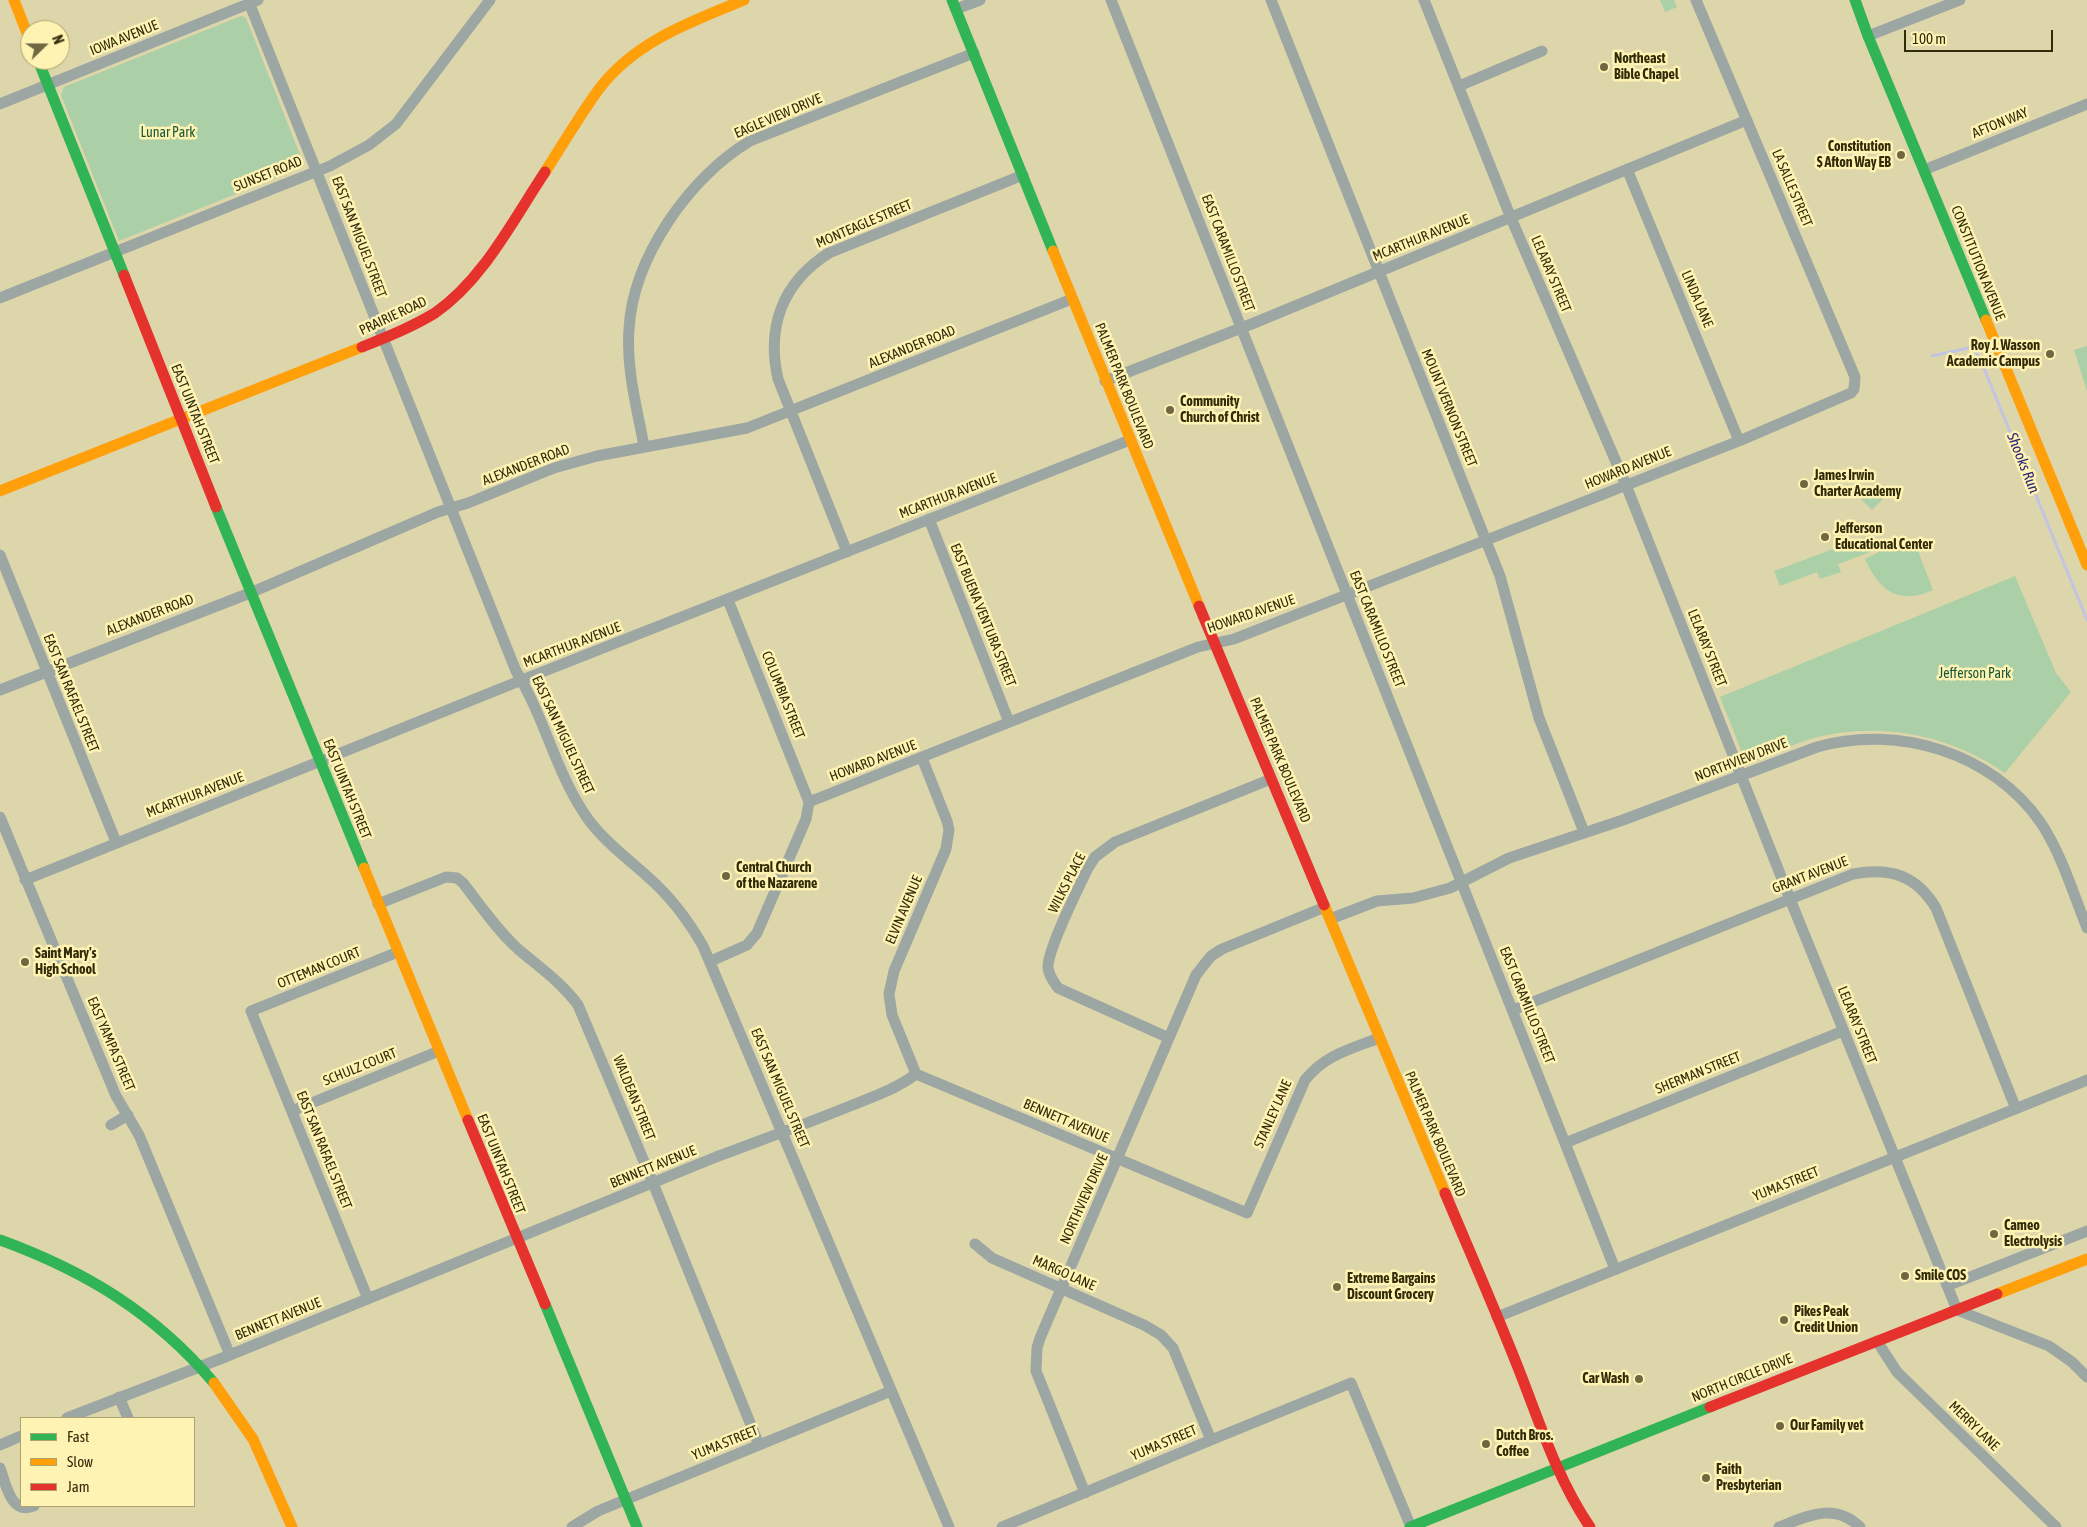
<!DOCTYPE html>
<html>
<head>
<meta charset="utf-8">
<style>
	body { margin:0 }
	#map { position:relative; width:2087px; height:1527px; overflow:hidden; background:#ded6ab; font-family:"Asap Condensed",sans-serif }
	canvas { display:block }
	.legend { position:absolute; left:20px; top:1417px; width:175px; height:90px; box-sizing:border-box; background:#fef3b3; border:1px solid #aca36f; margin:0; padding:6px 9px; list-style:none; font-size:15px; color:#322b09 }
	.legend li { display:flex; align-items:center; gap:10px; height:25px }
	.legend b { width:25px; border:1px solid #aca36f }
	.north { position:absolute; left:20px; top:20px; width:50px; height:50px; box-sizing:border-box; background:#fef3b3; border:1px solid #aca36f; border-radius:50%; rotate:68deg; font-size:14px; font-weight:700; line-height:20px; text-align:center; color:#322b09 }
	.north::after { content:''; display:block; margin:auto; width:18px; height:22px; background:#6e6742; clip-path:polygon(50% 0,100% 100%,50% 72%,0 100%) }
	.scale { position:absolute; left:1904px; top:30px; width:149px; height:22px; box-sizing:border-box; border:2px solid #322b09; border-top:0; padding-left:6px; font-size:15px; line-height:18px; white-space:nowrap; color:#322b09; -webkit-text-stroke:4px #fef3b3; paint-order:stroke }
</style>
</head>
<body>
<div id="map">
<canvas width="2087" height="1527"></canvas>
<ul class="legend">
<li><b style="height:6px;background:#30b455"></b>Fast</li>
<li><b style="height:6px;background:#ff9f0a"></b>Slow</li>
<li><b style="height:6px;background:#e5322d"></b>Jam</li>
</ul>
<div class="north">N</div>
<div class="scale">100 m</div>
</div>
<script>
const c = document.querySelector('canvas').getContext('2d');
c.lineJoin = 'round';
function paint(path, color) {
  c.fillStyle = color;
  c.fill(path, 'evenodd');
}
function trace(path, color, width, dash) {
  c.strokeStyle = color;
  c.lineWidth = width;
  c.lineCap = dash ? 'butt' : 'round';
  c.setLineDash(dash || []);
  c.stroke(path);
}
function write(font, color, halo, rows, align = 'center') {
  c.font = font + ' "Asap Condensed",sans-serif';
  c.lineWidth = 5;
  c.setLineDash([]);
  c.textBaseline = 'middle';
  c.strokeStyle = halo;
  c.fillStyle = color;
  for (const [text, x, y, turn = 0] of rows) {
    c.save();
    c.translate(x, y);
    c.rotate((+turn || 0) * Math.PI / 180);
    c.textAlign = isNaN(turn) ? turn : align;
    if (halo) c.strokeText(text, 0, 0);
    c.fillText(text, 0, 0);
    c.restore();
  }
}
const green = new Path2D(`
	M1660 0H1674L1677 7 1665 12Z
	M241 16 246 18 304 165 303 167 119 241 61 95 64 87Z
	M2087 346V391L2074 350Z
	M1875 484 1887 495 1872 510 1861 499Z
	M1868 536 1873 551 1838 564 1841 572 1820 579 1817 572 1780 586 1774 571Z
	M1907 538 1915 543 1933 590C1898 606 1879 590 1865 559Z
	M2015 576 2056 673 2071 692 2005 773C1951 736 1886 722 1822 736 1796 742 1771 755 1747 765L1720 697Z`);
const stream = new Path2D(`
	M1932 356 1973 347 1981 361 2087 620`);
const street = new Path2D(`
	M248 0 516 671C545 718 556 774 588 819 605 842 627 858 648 877 671 897 688 920 703 946L949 1527
	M1111 0 1615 1269
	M1271 0 1500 576 1539 718 1584 832
	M1424 0 1511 218 1626 485 1790 899 1957 1310 2049 1346 2072 1362 2087 1377
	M956 9 980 0
	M1868 36 1960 0
	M1459 86 1542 51
	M0 104 258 0
	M1627 169 1739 441
	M1924 170 2087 104
	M0 298 330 166 369 145 396 124 490 0
	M1105 381 1254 323 1747 120
	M644 446C637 408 626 369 629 329 633 258 689 177 750 141L974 53
	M929 519 1009 722
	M847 552 778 379C766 326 783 282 829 253L1023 175
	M0 555 116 842
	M728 600 809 802
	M0 690 250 593 438 512 468 503 554 468 597 456 747 428 1072 299
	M0 817 116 1096 139 1135 230 1355
	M25 880 522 680 1130 440
	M378 904 446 877 457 878 463 883C481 906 497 930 518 949 539 967 561 982 578 1005L653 1183 759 1445
	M1330 919 1377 901 1413 898 1450 888 1509 858 1623 820 1817 747C1898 724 1993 753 2041 823 2062 855 2073 893 2087 928
	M711 961 747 945 757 933 806 819 809 802 1198 647 1234 639 1739 441 1851 393 1854 389 1855 377 1696 0
	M1513 1010 1853 874C1890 867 1916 875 1936 908L2016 1109
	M1169 1038 1058 988C1054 982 1049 976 1048 968 1047 950 1079 887 1088 868L1095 857 1115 842 1271 779
	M916 1074 892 1015 889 994 894 971 946 849 949 830 947 821 922 758
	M292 1111 439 1051
	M111 1125 128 1115
	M1565 1143 1843 1031
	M975 1244 992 1258 1144 1325 1161 1335 1173 1348 1211 1440 1002 1527
	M1947 1286 2087 1231
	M368 1299 251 1011 398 952
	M1497 1317 2087 1080
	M1877 1341 1897 1372 2056 1527
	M119 1397 128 1418
	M67 1418 220 1359 716 1157C761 1140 806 1124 850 1106 873 1097 896 1089 916 1074L1247 1213 1305 1080C1325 1055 1350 1049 1379 1038
	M1211 1440 1351 1383 1411 1527
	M0 1445 21 1436
	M0 1468C6 1485 11 1515 34 1506
	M1085 1493 1036 1371 1037 1348 1040 1338 1196 975 1211 956 1222 949 1325 907
	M572 1527 598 1511 891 1391
	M1779 1527C1808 1516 1834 1502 1860 1527`);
const fast = new Path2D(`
	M952 0 1053 251
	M1855 0 1868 36 1986 320
	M38 60 124 275
	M216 507 364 868
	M0 1240C85 1271 155 1313 214 1383
	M545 1304 637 1527
	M1410 1527 1710 1407`);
const slow = new Path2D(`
	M14 0 30 41
	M545 172C563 144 580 115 599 89 634 42 692 21 744 0
	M1053 251 1199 606
	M1986 320 2087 565
	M0 491 362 347
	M364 868 468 1120
	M1324 905 1445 1193
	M1997 1294 2087 1259
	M214 1383 253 1439 292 1527`);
const jam = new Path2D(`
	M124 275 216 507
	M362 347C387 337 412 327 435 313 483 280 513 220 545 172
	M1199 606 1324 905
	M468 1120 545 1304
	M1445 1193C1469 1250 1494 1307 1517 1365 1539 1420 1556 1477 1590 1527
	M1710 1407 1997 1294`);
const markers = [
	[1604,67,5,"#6e6742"],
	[1901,155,5,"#6e6742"],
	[2050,354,5,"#6e6742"],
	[1170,410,5,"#6e6742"],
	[1804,484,5,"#6e6742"],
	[1825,537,5,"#6e6742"],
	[726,876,5,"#6e6742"],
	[25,962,5,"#6e6742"],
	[1994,1234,5,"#6e6742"],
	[1905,1276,5,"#6e6742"],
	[1337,1287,5,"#6e6742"],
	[1784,1320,5,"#6e6742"],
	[1639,1379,5,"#6e6742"],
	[1780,1426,5,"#6e6742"],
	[1486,1444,5,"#6e6742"],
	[1706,1478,5,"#6e6742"]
];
const streetNames = [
	["IOWA AVENUE",124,38,-22],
	["EAGLE VIEW DRIVE",778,116,-23],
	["AFTON WAY",2000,123,-22],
	["SUNSET ROAD",268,174,-22],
	["LA SALLE STREET",1792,188,67],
	["MONTEAGLE STREET",864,224,-23],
	["EAST SAN MIGUEL STREET",359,237,69],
	["MCARTHUR AVENUE",1421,238,-22],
	["EAST CARAMILLO STREET",1228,253,69],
	["CONSTITUTION AVENUE",1978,263,68],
	["LELARAY STREET",1551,274,67],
	["LINDA LANE",1697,299,67],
	["PRAIRIE ROAD",393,316,-25],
	["ALEXANDER ROAD",912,347,-22],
	["PALMER PARK BOULEVARD",1124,386,68],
	["MOUNT VERNON STREET",1449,408,68],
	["EAST UINTAH STREET",195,414,68],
	["ALEXANDER ROAD",526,465,-21],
	["HOWARD AVENUE",1628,468,-22],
	["MCARTHUR AVENUE",948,496,-21],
	["HOWARD AVENUE",1251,614,-19],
	["ALEXANDER ROAD",150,615,-21],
	["EAST BUENA VENTURA STREET",983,615,68],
	["EAST CARAMILLO STREET",1377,629,68],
	["MCARTHUR AVENUE",572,645,-21],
	["LELARAY STREET",1707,648,68],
	["EAST SAN RAFAEL STREET",71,693,68],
	["COLUMBIA STREET",783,695,68],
	["EAST SAN MIGUEL STREET",563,735,65],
	["PALMER PARK BOULEVARD",1280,760,67],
	["NORTHVIEW DRIVE",1741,760,-21],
	["HOWARD AVENUE",873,761,-21],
	["EAST UINTAH STREET",347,789,68],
	["MCARTHUR AVENUE",195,795,-21],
	["GRANT AVENUE",1810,875,-21],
	["WILKS PLACE",1067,883,-63],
	["ELVIN AVENUE",904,910,-67],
	["OTTEMAN COURT",319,968,-22],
	["EAST CARAMILLO STREET",1527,1005,68],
	["LELARAY STREET",1857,1025,68],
	["EAST YAMPA STREET",111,1044,67],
	["SCHULZ COURT",360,1067,-22],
	["SHERMAN STREET",1698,1073,-22],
	["EAST SAN MIGUEL STREET",780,1088,67],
	["WALDEAN STREET",634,1098,68],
	["STANLEY LANE",1273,1114,-66],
	["BENNETT AVENUE",1066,1121,23],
	["PALMER PARK BOULEVARD",1435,1134,67],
	["EAST SAN RAFAEL STREET",324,1150,68],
	["EAST UINTAH STREET",501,1164,68],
	["BENNETT AVENUE",653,1167,-22],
	["YUMA STREET",1786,1184,-22],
	["NORTHVIEW DRIVE",1084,1199,-66],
	["MARGO LANE",1064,1273,24],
	["BENNETT AVENUE",278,1319,-22],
	["NORTH CIRCLE DRIVE",1742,1378,-22],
	["MERRY LANE",1974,1426,44],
	["YUMA STREET",725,1443,-22],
	["YUMA STREET",1164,1443,-23]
];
const poiNames = [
	["Northeast",1614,59],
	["Bible Chapel",1614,75],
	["Constitution",1891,147,"right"],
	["$ Afton Way EB",1891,163,"right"],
	["Roy J. Wasson",2040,346,"right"],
	["Academic Campus",2040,362,"right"],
	["Community",1180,402],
	["Church of Christ",1180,418],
	["James Irwin",1814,476],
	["Charter Academy",1814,492],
	["Jefferson",1835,529],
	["Educational Center",1835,545],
	["Central Church",736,868],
	["of the Nazarene",736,884],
	["Saint Mary's",35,954],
	["High School",35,970],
	["Cameo",2004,1226],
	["Electrolysis",2004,1242],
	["Smile COS",1915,1276],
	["Extreme Bargains",1347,1279],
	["Discount Grocery",1347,1295],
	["Pikes Peak",1794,1312],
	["Credit Union",1794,1328],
	["Car Wash",1629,1379,"right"],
	["Our Family vet",1790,1426],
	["Dutch Bros.",1496,1436],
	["Coffee",1496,1452],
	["Faith",1716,1470],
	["Presbyterian",1716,1486]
];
const parkNames = [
	["Lunar Park",168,133],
	["Jefferson Park",1975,674]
];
const waterNames = [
	["Shooks Run",2023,463,68]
];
paint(green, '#abcfa6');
trace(stream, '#c2c4e2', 3);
trace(street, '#9ca6a3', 11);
trace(fast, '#30b455', 11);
trace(slow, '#ff9f0a', 11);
trace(jam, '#e5322d', 11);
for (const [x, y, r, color] of markers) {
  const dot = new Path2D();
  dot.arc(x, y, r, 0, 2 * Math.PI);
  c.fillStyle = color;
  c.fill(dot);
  trace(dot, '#fef3b3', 2);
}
write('14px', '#322b09', '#fef3b3', streetNames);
write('bold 14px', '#322b09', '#fef3b3', poiNames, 'left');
write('14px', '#17583a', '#fef3b3', parkNames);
write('italic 15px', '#2c267a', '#fef3b3', waterNames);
</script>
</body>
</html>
